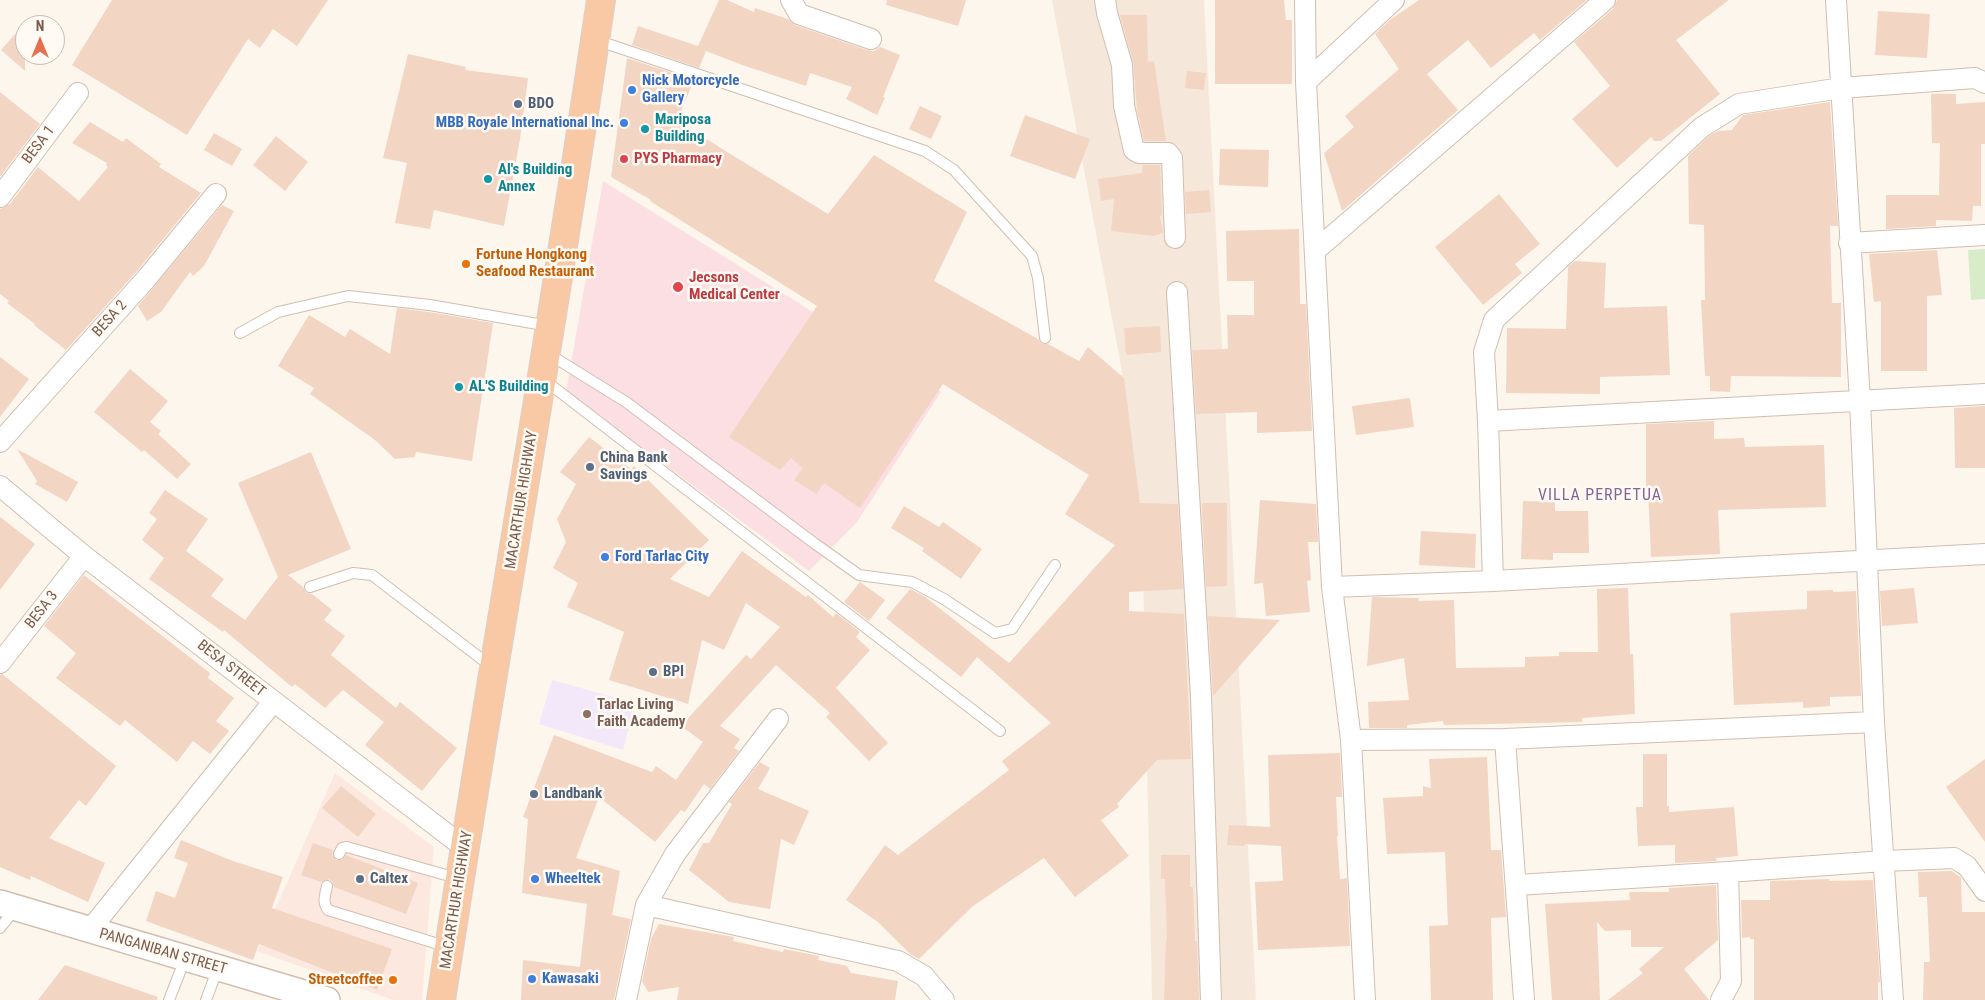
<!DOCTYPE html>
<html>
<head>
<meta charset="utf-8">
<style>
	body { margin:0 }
	#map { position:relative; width:1985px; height:1000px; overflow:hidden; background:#fdf6ec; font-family:"Roboto Condensed",sans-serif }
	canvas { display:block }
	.north { position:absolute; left:15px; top:15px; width:50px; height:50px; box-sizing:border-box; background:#fffaf3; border:1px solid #cabbb1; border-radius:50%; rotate:0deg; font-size:14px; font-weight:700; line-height:20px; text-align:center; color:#7a5c4d }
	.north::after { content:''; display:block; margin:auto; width:18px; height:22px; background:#e76f51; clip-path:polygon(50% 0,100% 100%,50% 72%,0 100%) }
</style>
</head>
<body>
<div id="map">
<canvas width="1985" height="1000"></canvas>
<div class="north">N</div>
</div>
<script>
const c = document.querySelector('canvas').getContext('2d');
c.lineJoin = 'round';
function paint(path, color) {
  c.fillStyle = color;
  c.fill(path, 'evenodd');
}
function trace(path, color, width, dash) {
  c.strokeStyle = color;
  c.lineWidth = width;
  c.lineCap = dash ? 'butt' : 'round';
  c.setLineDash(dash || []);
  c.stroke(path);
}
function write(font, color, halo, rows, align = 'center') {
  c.font = font + ' "Roboto Condensed",sans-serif';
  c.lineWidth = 5;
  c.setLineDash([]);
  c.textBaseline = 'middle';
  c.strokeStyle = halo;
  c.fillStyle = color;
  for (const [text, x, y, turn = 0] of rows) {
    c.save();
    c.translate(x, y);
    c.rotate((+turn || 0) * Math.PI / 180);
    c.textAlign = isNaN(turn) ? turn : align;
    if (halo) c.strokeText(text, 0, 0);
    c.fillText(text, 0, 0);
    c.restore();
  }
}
const residential = new Path2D(`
	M1052 0H1204L1256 1000H1152L1143 571 1121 366Z`);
const commercial = new Path2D(`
	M335 773 434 847 422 1000H393L257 951Z`);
const education = new Path2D(`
	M552 680 635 703 623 750 539 724Z`);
const medical = new Path2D(`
	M603 181 941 392 857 522 809 571 566 392Z`);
const green = new Path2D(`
	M1985 249V299L1971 300 1968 250Z`);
const building = new Path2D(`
	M112 0H328L297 46 273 29 260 48 248 39 187 135 72 65Z
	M719 0H727L754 12 755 8 788 19 795 25 867 50 874 51 880 47 900 55 883 97 885 98 877 115 846 99 852 87 810 73 806 86 742 65 706 51 699 68 632 45 638 26 698 46Z
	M887 0H966L958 26 886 5Z
	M1215 0H1284L1286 20H1292V84H1215Z
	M1419 0H1587L1540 40 1534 33 1491 68 1468 40 1427 74 1458 110 1342 211 1324 153 1354 127 1345 116 1399 69 1375 34 1390 20Z
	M1617 0H1729L1676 40 1720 94 1661 141H1654L1651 137 1617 168 1572 119 1610 86 1574 42 1613 9Z
	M1878 11 1930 14 1927 58 1875 55Z
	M1120 15H1147L1148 62 1154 61 1166 141H1144L1137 108 1133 62Z
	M15 34 25 43V71L1 50Z
	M408 54 466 67 465 70 528 78 520 139 504 226 434 210 430 229 395 223 407 163 383 158Z
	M627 58 694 80 677 121 828 214 874 155 967 212 934 281 1038 339 1042 344H1048L1079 361 1088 347 1124 378 1140 503 1178 504 1183 589 1129 592V611L1184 614 1191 759 1157 760 1117 804 1119 807 1101 820 1129 856 1075 897 1044 858 973 906 919 959 910 954 878 922 846 900 885 845 898 855 1009 770 1002 761 1051 723 977 657 961 677 886 618 910 589 924 596 1009 663 1115 545 1065 514 1089 475 943 384 860 508 824 483 816 494 794 480 803 468 791 458 780 470 729 437 817 306 650 201 651 200 611 177Z
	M1187 71 1206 73 1204 90 1185 88Z
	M0 92 40 124 0 177Z
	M1931 94H1956V104L1985 102V144H1981V206H1973L1972 221 1936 220V226L1886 229V195H1939L1940 143H1932Z
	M1830 102 1838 226H1830L1832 303H1841V377L1731 376 1730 392 1710 391V376H1705L1701 300H1705L1704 225 1689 224 1688 156 1709 136 1718 131 1732 130 1743 115Z
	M920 106 942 116 931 139 909 129Z
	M1025 115 1090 139 1075 179 1010 156Z
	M90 122 123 142 126 138 161 164 159 167 201 193 137 271 66 350 34 325 35 324 7 303 9 301 0 294V209L10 204 38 167 79 201 108 167 106 165 107 163 72 143Z
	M214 133 242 149 232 166 204 150Z
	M276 136 308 162 285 191 253 165Z
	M1220 149 1269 150 1268 187 1219 185Z
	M1143 165H1160L1162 215 1160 216 1163 233 1154 236 1111 231 1114 199 1101 201 1098 179 1142 173Z
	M1209 190 1211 212 1186 214 1185 192Z
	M1499 194 1540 244 1515 264 1522 273 1483 305 1435 247Z
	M222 205 234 211 204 266 193 276 190 272 161 312 147 321 138 306Z
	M1299 229 1300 304H1306L1312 431 1257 433V412L1196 414 1192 350 1228 349 1227 315H1254V281H1227L1226 231Z
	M1937 250 1942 295 1927 296V371H1881V301L1874 302 1869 254Z
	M1575 261 1606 263 1604 308 1667 306 1670 375 1600 377V394L1506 393 1507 328 1566 329 1568 267Z
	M397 308 429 312 493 323 472 461 416 452 415 457 395 459 375 440 310 394 314 388 278 366 309 315 345 337 350 329 390 354Z
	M1160 326 1161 352 1126 355 1124 328Z
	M0 357 29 379 0 417Z
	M130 369 168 401 150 422 161 431 158 434 191 464 177 479 144 450 142 452 94 412Z
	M1410 398 1414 427 1356 435 1352 406Z
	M1985 406V468H1955L1954 408Z
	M1714 421V439L1744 438 1745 447 1824 445 1826 507 1718 510 1720 554 1651 557 1648 487H1646V424Z
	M589 437 631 469 634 466 709 540 670 579 709 597 742 551 806 597 808 595 833 617 836 613 860 632 856 637 870 650 836 688 888 743 869 761 826 717 830 713 776 665 720 726 740 739 734 748 739 751 710 789 704 784 685 812 681 810 655 842 599 797 576 858 620 871 612 915 631 919 614 1000H521L523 960 580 967 587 904 522 893 528 819 523 817 554 735 652 772 656 766 676 780 703 742 681 726 746 655 751 659 780 627 746 603 724 650 702 640 688 704 609 680 624 632 567 607 578 583 553 568 566 542 557 519 576 484 560 472Z
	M17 449 78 482 67 502 35 484 37 481Z
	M311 452 351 549 288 575 303 587 306 592 312 594 332 610 324 620 345 636 331 655 396 708 400 702 457 748 422 791 365 745 384 722 343 690 325 708 295 684 292 687 224 630 223 632 149 579 164 558 142 540 157 519 149 513 165 490 208 519 186 551 224 579 211 596 245 620 278 577 238 483Z
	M1260 500 1316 504 1318 542H1308L1311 580 1307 581 1310 612 1266 616 1263 583 1254 584Z
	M1523 501 1555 502V511H1588L1589 553H1553V560L1521 559Z
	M1204 503H1227V586L1206 587 1202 504Z
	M904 506 939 527 943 522 982 549 961 579 922 551 924 548 891 528Z
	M0 517 35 544 0 590Z
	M1421 531 1476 534 1475 568 1419 565Z
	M84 575 210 673 208 678 234 698 216 721 229 731 210 754 193 741 177 762 125 720 120 726 56 678 76 653 44 626Z
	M860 582 885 600 869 621 844 602Z
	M1628 588 1630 654H1633L1635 714 1582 718V722L1444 725 1443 721 1407 725V728H1369L1368 702 1409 700 1404 658 1367 666 1372 597 1419 598 1418 601 1454 600 1456 668 1525 667V657L1559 656V652H1598L1597 589Z
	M1914 588 1918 623 1882 626 1880 591Z
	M1833 590V592L1856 591 1861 696 1830 697V706L1803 708V702L1734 705 1730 613 1807 609V591Z
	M1208 616 1280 620 1213 696V695Z
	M2 674 116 766 86 806 79 800 49 838 105 863 88 902 31 876 30 880 0 867V675Z
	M1340 753 1342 797H1336L1338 836H1337L1340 879 1347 878 1350 946 1258 950 1255 882 1283 881 1281 846 1245 844 1244 846 1227 845 1229 825 1270 827 1268 755Z
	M1643 754H1667V806H1669V812L1734 807 1738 856 1716 858 1717 861 1675 863V845L1638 846 1636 807H1643Z
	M1487 757 1491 850H1501L1506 917 1491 918 1493 1000H1431L1429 926 1448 925 1445 852 1387 854 1383 798 1423 796V786L1431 788 1429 759Z
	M1985 759V842L1946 787Z
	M760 762 770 768 758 789 809 811 794 845 781 839 770 909 729 902 689 870 703 843H709L732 804 729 802Z
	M341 786 376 814 358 837 322 808Z
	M181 840 233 861 283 877 272 908 392 949 377 990 259 944 253 960 146 921 156 891 175 898 188 863 174 858Z
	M313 843 333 850 332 855 336 860H342L346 855 418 883 406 914 334 887 332 881 329 879 321 882 301 875Z
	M1161 855H1190V887H1193L1195 941H1197L1199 1000H1164L1166 940H1167L1165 879H1161Z
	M1952 871 1961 878 1962 912H1985V1000H1923L1924 962H1930L1927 897H1919L1918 872Z
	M1829 879V881L1873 880 1880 982H1878V1000H1754V939H1750V937L1742 938 1741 900H1770V881Z
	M1716 885 1718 940 1684 969 1709 1000H1608L1643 973 1639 969 1664 947H1631V930L1605 931 1597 922 1600 1000H1552L1545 904 1630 900 1629 892H1669V888Z
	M659 924 734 937 733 941 783 952 784 949 819 956 818 960 847 966 851 973 898 981 895 1000H677L679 987 648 992 642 981 651 939Z
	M65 965 158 997 157 1000H38Z`);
const service = new Path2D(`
	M596 40 925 151 954 170 1032 256 1038 278 1045 338
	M240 333 278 312 348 296 430 305 549 326
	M547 353 626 402 814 543 859 575 912 582 944 599 995 633 1012 629 1055 565
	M543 379 1000 731
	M310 587 353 573 372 575 492 667
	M339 854 342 848 347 847 460 879
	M327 886C325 896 322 901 328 910L448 947
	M0 928 15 909
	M169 1000 185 959
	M206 1000 218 968`);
const minor = new Path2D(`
	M791 0 799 14 871 39
	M1105 0 1107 13 1122 65 1124 106 1134 150 1139 153H1168L1172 158 1175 238
	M1305 0 1306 82 1332 587 1351 740 1365 1000
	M1836 0 1860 401 1874 722 1893 1000
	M1306 82 1394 0
	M0 197 78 93
	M1849 243 1985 235
	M1316 250 1605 0
	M1177 292 1201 696 1211 1000
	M1488 421 1985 394
	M0 442 146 279 216 194
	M0 486 84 556 465 848
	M1493 581 1488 421 1484 352 1494 320 1702 127 1739 104 1841 88 1975 78 1985 83
	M1332 587 1493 581 1985 554
	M0 663 84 556
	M1505 739 1524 1000
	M1351 740 1505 739 1874 722
	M1517 885 1728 872 1884 861 1954 858 1967 866 1985 891
	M646 905 898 961 924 976 944 1000
	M89 931 273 702
	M626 1000 646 905 675 854 778 719
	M1721 1000 1731 981 1728 872`);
const tertiary = new Path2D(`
	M0 903 327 1000`);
const trunk = new Path2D(`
	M441 1000C492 666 552 334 601 0`);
const markers = [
	[632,90,5,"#3f7fe0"],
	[518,104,5,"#5c6f8a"],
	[624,123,5,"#3f7fe0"],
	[645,129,5,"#0f9aa8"],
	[624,159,5,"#e0444e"],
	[488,179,5,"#0f9aa8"],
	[466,264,5,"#e8710a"],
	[678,287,6,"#e0444e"],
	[459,387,5,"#0f9aa8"],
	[590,467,5,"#5c6f8a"],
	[605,557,5,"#3f7fe0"],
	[653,672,5,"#5c6f8a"],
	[587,714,5,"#8d6e63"],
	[534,794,5,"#5c6f8a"],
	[360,879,5,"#5c6f8a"],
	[535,879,5,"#3f7fe0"],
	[532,979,5,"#3f7fe0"],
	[393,980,5,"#e8710a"]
];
const shopNames = [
	["Nick Motorcycle",642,81],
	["Gallery",642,98],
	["MBB Royale International Inc.",614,123,"right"],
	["Ford Tarlac City",615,557],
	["Wheeltek",545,879],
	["Kawasaki",542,979]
];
const serviceNames = [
	["BDO",528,104],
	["China Bank",600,458],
	["Savings",600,475],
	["BPI",663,672],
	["Landbank",544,794],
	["Caltex",370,879]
];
const cultureNames = [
	["Mariposa",655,120],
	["Building",655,137],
	["Al's Building",498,170],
	["Annex",498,187],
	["AL'S Building",469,387]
];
const streetNames = [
	["BESA 1",39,145,-53],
	["BESA 2",110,319,-48],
	["MACARTHUR HIGHWAY",522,500,-81],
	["BESA 3",42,610,-52],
	["BESA STREET",231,669,38],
	["MACARTHUR HIGHWAY",457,900,-81],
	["PANGANIBAN STREET",163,952,16]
];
const healthNames = [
	["PYS Pharmacy",634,159],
	["Jecsons",689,278],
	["Medical Center",689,295]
];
const foodNames = [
	["Fortune Hongkong",476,255],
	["Seafood Restaurant",476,272],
	["Streetcoffee",383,980,"right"]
];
const educationNames = [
	["Tarlac Living",597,705],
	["Faith Academy",597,722]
];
const neighbourhoodNames = [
	["VILLA PERPETUA",1600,496]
];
paint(residential, '#f5e8da');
paint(commercial, '#fde8e0');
paint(education, '#f3e8fa');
paint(medical, '#fbdfe3');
paint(green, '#d8ecc9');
paint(building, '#f3d5c3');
trace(service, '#d1beb0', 12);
trace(minor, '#d1beb0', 22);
trace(tertiary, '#d1beb0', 28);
trace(trunk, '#dad1cd', 30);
trace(service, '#fff', 10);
trace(minor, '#fff', 20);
trace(tertiary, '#fff', 25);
trace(trunk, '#f9c8a4', 28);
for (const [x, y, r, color] of markers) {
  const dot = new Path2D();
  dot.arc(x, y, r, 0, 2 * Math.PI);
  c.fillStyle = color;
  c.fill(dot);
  trace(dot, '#fffaf3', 2);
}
write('bold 15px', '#366cbe', '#fffaf3', shopNames, 'left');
write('bold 15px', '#4e5e75', '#fffaf3', serviceNames, 'left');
write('bold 15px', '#0d838f', '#fffaf3', cultureNames, 'left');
write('15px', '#7a5c4d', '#fffaf3', streetNames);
write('bold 15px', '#be3a42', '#fffaf3', healthNames, 'left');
write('bold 15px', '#c56008', '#fffaf3', foodNames, 'left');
write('bold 15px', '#785e54', '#fffaf3', educationNames, 'left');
c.letterSpacing = '1px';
write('16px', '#846695', '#fffaf3', neighbourhoodNames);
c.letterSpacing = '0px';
</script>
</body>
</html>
